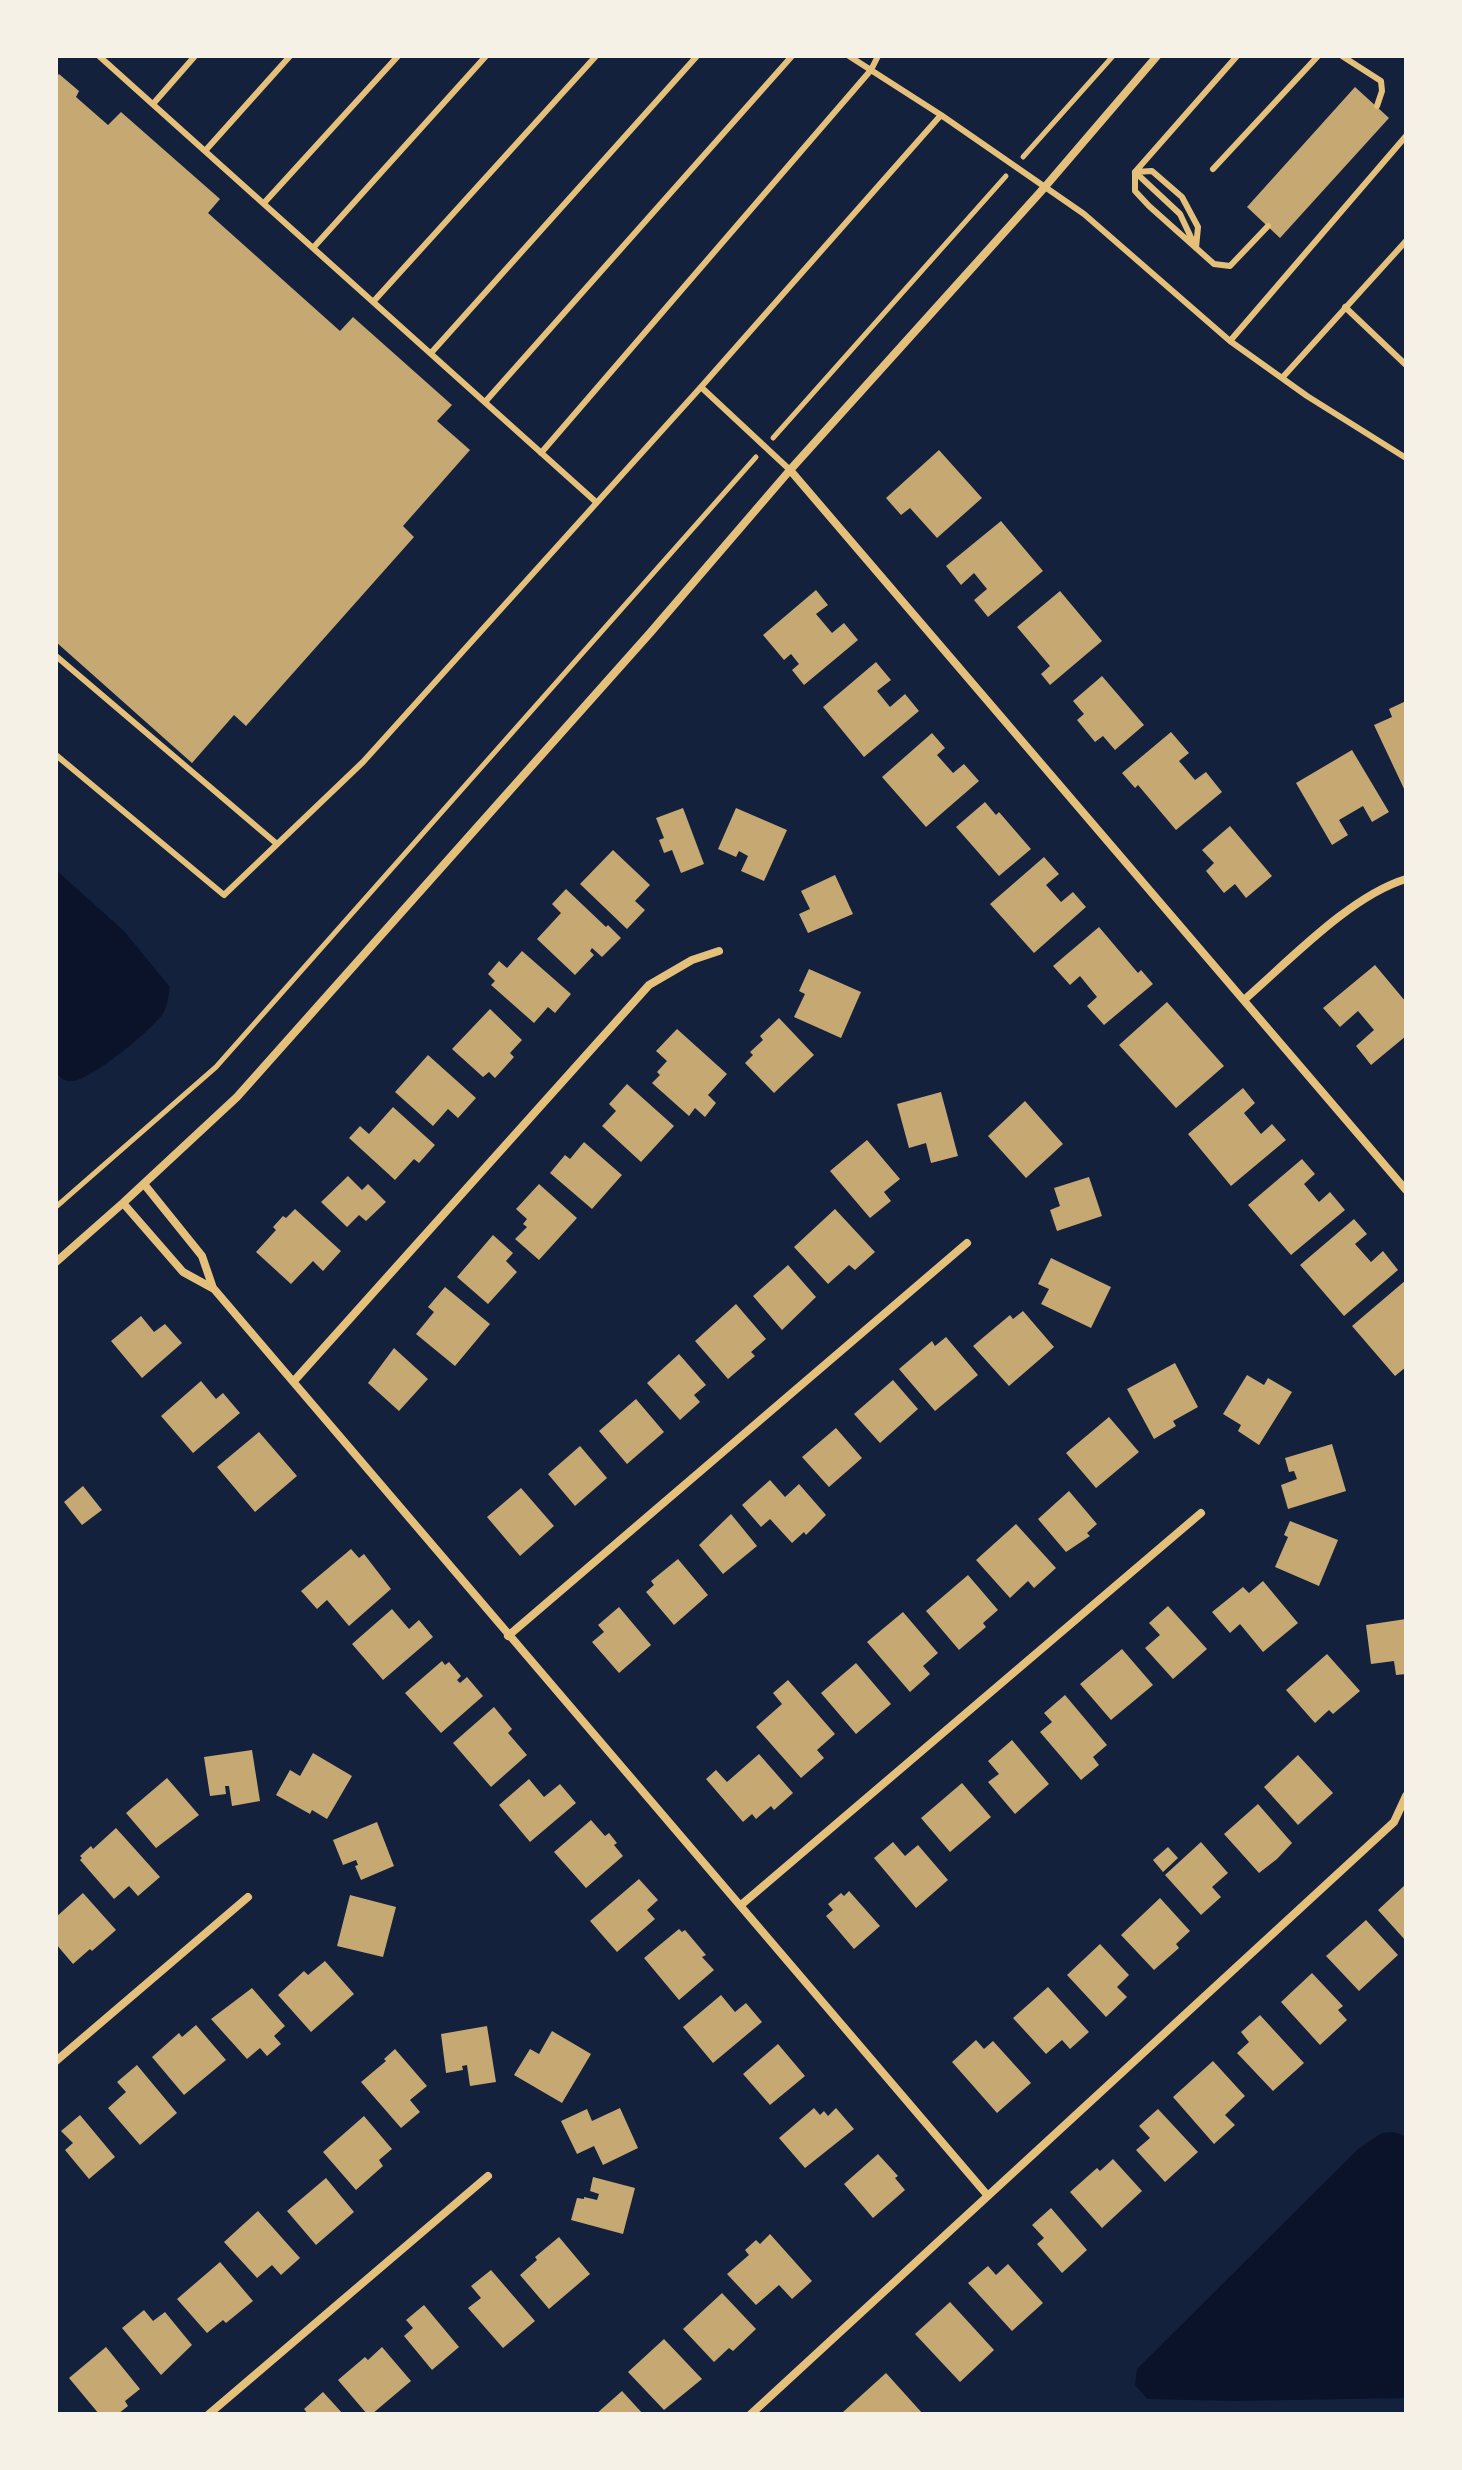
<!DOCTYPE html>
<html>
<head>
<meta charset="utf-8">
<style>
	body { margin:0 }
	#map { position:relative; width:1462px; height:2470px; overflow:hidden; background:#14213d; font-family:Raleway,sans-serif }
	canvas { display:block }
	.frame { position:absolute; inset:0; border:58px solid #f6f1e7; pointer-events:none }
</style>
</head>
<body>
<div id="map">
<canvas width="1462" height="2470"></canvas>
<div class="frame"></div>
</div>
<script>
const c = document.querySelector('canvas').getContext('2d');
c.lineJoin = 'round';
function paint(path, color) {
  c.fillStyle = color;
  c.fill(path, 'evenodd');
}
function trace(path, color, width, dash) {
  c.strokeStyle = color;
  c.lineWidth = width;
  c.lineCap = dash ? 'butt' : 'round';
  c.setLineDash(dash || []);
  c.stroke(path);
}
const water = new Path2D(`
	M56 870 124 931 170 987C168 995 168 1005 164 1012 155 1028 90 1081 72 1081 65 1082 61 1078 56 1073Z
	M1393 2132 1406 2136V2398L1235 2401 1147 2399 1135 2385 1137 2369 1358 2149 1382 2133Z`);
const building = new Path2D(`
	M59 74 79 91 76 97 108 125 121 112 220 199 208 213 340 331 353 317 452 405 437 421 470 450 403 526 414 537 246 726 234 715 192 763 56 642V77Z
	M1355 87 1389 118 1280 238 1247 207Z
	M939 450 982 498 937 538 910 508 901 515 886 498Z
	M1001 521 1043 571 988 617 974 600 987 589 974 573 961 585 946 566Z
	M816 590 828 605 816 614 832 633 844 623 858 640 804 685 792 670 799 664 791 654 784 660 763 635Z
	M1060 591 1102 641 1050 685 1041 674 1050 666 1017 627Z
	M876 662 891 680 877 691 890 707 905 694 919 711 864 757 823 707Z
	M1102 676 1144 725 1115 750 1103 736 1095 742 1077 720 1084 714 1073 701Z
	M1406 701V793L1374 725 1392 717 1389 709Z
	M1171 732 1189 753 1179 761 1195 780 1206 772 1222 792 1176 830 1138 785 1135 788 1122 773Z
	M932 733 945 748 937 755 953 773 964 764 979 781 926 827 882 777Z
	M1352 750 1389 812 1372 822 1363 806 1339 820 1348 835 1332 845 1296 783Z
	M985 802 996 815 999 812 1031 849 999 876 956 827Z
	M683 808 704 864 681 873 672 850 664 853 659 840 664 838 656 818Z
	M736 808 787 830 764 881 741 871 748 856 739 851 736 857 718 849Z
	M1230 826 1272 876 1246 898 1235 884 1224 893 1206 871 1214 863 1202 850Z
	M613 850 650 885 635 901 645 910 627 929 580 884Z
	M1044 857 1059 874 1046 885 1061 902 1073 892 1086 907 1034 953 990 904Z
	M835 875 853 914 808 933 799 914 810 909 801 891Z
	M566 889 606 927 608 925 621 938 602 957 592 948 590 951 594 955 575 975 537 939 561 913 552 904Z
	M1099 927 1138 973 1141 970 1153 984 1104 1025 1087 1006 1097 997 1080 976 1070 985 1053 966Z
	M522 951 571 994 555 1013 548 1007 534 1023 491 985 495 981 488 974 499 961 507 968Z
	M1375 965 1406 1002V1036L1371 1065 1356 1046 1374 1030 1358 1011 1340 1027 1323 1008Z
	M809 969 861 992 841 1038 794 1017 805 994 799 991Z
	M1167 1002 1224 1066 1176 1108 1119 1045Z
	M490 1009 522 1040 510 1053 514 1057 495 1078 489 1072 483 1077 452 1049Z
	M779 1018 814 1055 774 1093 745 1063 753 1055 750 1052 763 1040 760 1036Z
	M677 1029 727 1074 708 1095 716 1103 705 1117 695 1108 689 1116 652 1083 660 1075 657 1072 667 1061 656 1051Z
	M428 1055 476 1098 458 1118 448 1109 433 1126 395 1092Z
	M627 1084 674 1126 641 1162 602 1126 616 1111 609 1104Z
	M1243 1088 1255 1103 1244 1113 1261 1134 1272 1124 1286 1140 1231 1186 1188 1134Z
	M941 1092 958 1156 931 1163 926 1143 909 1148 897 1104Z
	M1025 1101 1063 1144 1026 1178 988 1136Z
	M393 1107 435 1145 419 1163 414 1159 395 1180 349 1138 360 1126 369 1134Z
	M867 1140 900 1179 884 1192 891 1201 870 1218 830 1171Z
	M584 1142 622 1175 592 1209 550 1173 565 1155 570 1159Z
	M1302 1159 1315 1174 1304 1184 1319 1202 1330 1192 1345 1210 1291 1255 1248 1205Z
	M348 1176 362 1190 368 1184 386 1202 366 1221 359 1215 347 1227 321 1202Z
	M1089 1177 1102 1216 1057 1231 1050 1210 1060 1206 1054 1188Z
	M539 1184 577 1218 539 1260 515 1239 527 1227 523 1224 527 1219 516 1209Z
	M295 1209 341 1251 323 1271 313 1261 291 1284 256 1252 276 1230 273 1227 283 1216 286 1218Z
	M835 1209 875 1252 855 1270 849 1265 828 1284 794 1247Z
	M1354 1219 1367 1234 1355 1244 1371 1262 1383 1251 1398 1270 1344 1316 1300 1265Z
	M493 1235 513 1253 506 1261 517 1272 488 1304 457 1277Z
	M1051 1258 1111 1287 1091 1328 1041 1304 1049 1289 1038 1284Z
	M788 1265 816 1297 782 1330 753 1296Z
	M1406 1280V1367L1395 1376 1352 1326Z
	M445 1287 490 1324 455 1366 416 1334 434 1312 428 1307Z
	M736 1304 766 1339 751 1352 755 1356 728 1379 695 1341Z
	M1023 1311 1054 1347 1009 1386 973 1346 1010 1315 1013 1319Z
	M141 1316 154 1332 165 1324 182 1343 142 1378 111 1341Z
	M946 1337 978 1375 935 1411 899 1369 932 1341 935 1346Z
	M394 1348 428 1379 399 1411 368 1383Z
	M679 1354 706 1385 694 1395 700 1402 680 1420 647 1383Z
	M1175 1363 1198 1407 1173 1421 1176 1426 1154 1439 1127 1389Z
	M1247 1375 1264 1385 1268 1378 1292 1392 1259 1445 1238 1431 1241 1425 1223 1414Z
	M893 1380 918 1409 880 1443 854 1414Z
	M201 1381 216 1399 223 1393 240 1413 193 1453 161 1416Z
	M636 1399 664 1432 627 1464 599 1431Z
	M1109 1417 1139 1452 1096 1488 1066 1453Z
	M836 1428 862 1458 829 1487 802 1457Z
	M259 1432 297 1476 255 1512 217 1467Z
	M1332 1444 1346 1491 1288 1509 1281 1485 1297 1479 1294 1471 1289 1472 1285 1458Z
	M580 1446 607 1478 575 1506 548 1474Z
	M770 1480 785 1497 799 1484 826 1515 806 1535 804 1532 792 1543 770 1519 761 1527 742 1505Z
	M83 1486 102 1510 82 1525 64 1502Z
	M521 1488 554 1526 520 1556 487 1517Z
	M1069 1491 1097 1524 1087 1533 1090 1536 1066 1552 1038 1519Z
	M731 1514 757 1546 723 1574 699 1545Z
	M1290 1521 1338 1540 1319 1586 1275 1567 1288 1537 1284 1535Z
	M1016 1524 1056 1568 1034 1588 1028 1581 1010 1598 976 1560Z
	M351 1549 359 1558 364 1554 391 1589 349 1626 327 1600 317 1609 301 1591Z
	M678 1559 708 1595 674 1625 646 1592 654 1585 651 1581Z
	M968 1575 998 1610 983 1623 986 1627 959 1650 926 1611Z
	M1263 1581 1298 1623 1263 1652 1240 1624 1230 1633 1212 1612 1243 1587 1249 1593Z
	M1168 1606 1207 1649 1173 1679 1145 1648 1160 1635 1149 1623Z
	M619 1607 651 1645 619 1673 592 1642 604 1632 598 1625Z
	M392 1609 409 1629 419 1620 433 1637 383 1680 352 1644Z
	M903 1612 938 1653 923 1666 930 1674 910 1692 867 1642Z
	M1406 1619V1674L1396 1675 1394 1661 1371 1664 1366 1625Z
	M1122 1649 1153 1685 1111 1720 1080 1684Z
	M1327 1654 1360 1691 1333 1714 1329 1710 1315 1723 1286 1690Z
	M442 1661 445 1665 449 1662 461 1676 457 1680 460 1683 467 1677 483 1696 441 1733 405 1693Z
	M856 1663 891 1704 856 1734 821 1693Z
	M788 1680 835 1734 817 1750 824 1758 801 1778 756 1727 782 1704 773 1693Z
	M1065 1695 1107 1745 1093 1757 1099 1765 1081 1780 1040 1732 1052 1722 1044 1713Z
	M494 1707 512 1729 508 1733 527 1755 491 1787 453 1743Z
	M1012 1740 1049 1784 1015 1814 988 1782 999 1774 988 1761Z
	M252 1750 260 1801 232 1806 229 1786H225L226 1794 210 1796 204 1757Z
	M313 1753 352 1776 327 1819 312 1810 310 1814 276 1795 290 1770 300 1776Z
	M759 1754 793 1793 774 1810 771 1806 756 1819 752 1814 743 1822 706 1779 716 1770 727 1782Z
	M1298 1755 1333 1793 1298 1825 1264 1787Z
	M167 1778 199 1815 156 1848 126 1813Z
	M529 1779 544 1797 560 1784 576 1803 530 1842 499 1805Z
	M962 1783 991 1817 950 1852 921 1818Z
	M1258 1804 1292 1843 1277 1859 1259 1873 1224 1834Z
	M591 1820 605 1836 609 1833 617 1843 614 1845 623 1856 586 1888 554 1852Z
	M377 1822 394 1866 361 1880 355 1866 358 1865 356 1860 343 1865 333 1840Z
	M116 1828 160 1877 138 1896 129 1886 114 1899 80 1860 82 1858 80 1856 91 1846 93 1849Z
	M893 1842 905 1856 918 1845 948 1880 916 1908 874 1858Z
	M1201 1842 1228 1873 1212 1887 1221 1897 1201 1915 1165 1875Z
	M1168 1847 1178 1858 1163 1872 1153 1860Z
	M639 1879 658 1900 647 1910 655 1919 617 1952 590 1921Z
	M1406 1884V1941L1378 1910Z
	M849 1891 880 1926 854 1949 826 1916 833 1910 828 1904 841 1893 844 1896Z
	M83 1893 116 1930 92 1951 90 1949 73 1964 56 1944V1917Z
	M350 1895 396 1907 383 1957 337 1946Z
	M1160 1898 1190 1931 1176 1944 1179 1948 1154 1970 1121 1935Z
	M1366 1920 1398 1955 1359 1991 1326 1956Z
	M679 1929 682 1932 685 1930 706 1955 702 1957 714 1970 679 2000 644 1958Z
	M1100 1944 1129 1975 1117 1987 1127 1997 1106 2017 1067 1975Z
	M325 1961 354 1994 311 2032 278 1995 304 1971 308 1975Z
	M1312 1973 1343 2006 1338 2010 1347 2020 1320 2045 1281 2002Z
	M1048 1987 1089 2032 1070 2049 1062 2040 1046 2054 1013 2018Z
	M252 1988 285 2026 274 2036 281 2044 267 2056 260 2048 247 2059 211 2019Z
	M721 1995 735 2012 746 2003 762 2022 713 2063 683 2027Z
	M1260 2015 1304 2063 1273 2091 1237 2053 1249 2042 1241 2032Z
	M196 2025 226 2060 184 2095 152 2057 179 2033 182 2037Z
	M487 2026 496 2082 470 2086 467 2065 462 2066 463 2070 446 2073 441 2034Z
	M552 2031 591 2054 562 2103 514 2075 530 2049 539 2054Z
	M976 2040 984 2049 993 2041 1031 2083 997 2113 952 2062Z
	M778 2044 805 2076 770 2105 743 2074Z
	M395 2049 427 2086 410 2100 420 2112 401 2128 361 2082 386 2061 384 2059Z
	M1213 2061 1245 2096 1225 2115 1235 2125 1214 2144 1173 2097Z
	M137 2065 177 2113 140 2145 108 2108 126 2092 117 2082Z
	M620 2108 638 2148 603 2165 594 2146 577 2154 561 2121 587 2109 592 2121Z
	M814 2108 820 2115 824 2111 828 2116 836 2108 854 2129 805 2168 779 2138Z
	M1158 2109 1198 2152 1165 2182 1136 2150 1150 2138 1139 2126Z
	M80 2115 115 2157 89 2179 65 2150 73 2143 61 2131Z
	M364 2116 392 2149 379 2160 383 2166 356 2190 323 2152Z
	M878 2154 898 2176 895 2178 905 2190 873 2218 844 2184Z
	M1113 2159 1142 2191 1102 2228 1070 2192 1097 2168 1100 2171Z
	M593 2177 635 2188 623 2234 571 2220 577 2198 584 2199V2197L597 2200 599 2194 590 2191Z
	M326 2178 354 2212 316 2245 287 2211Z
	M1051 2208 1087 2250 1062 2273 1037 2244 1044 2238 1032 2225Z
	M258 2211 300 2258 281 2275 272 2265 257 2278 224 2242Z
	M770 2234 812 2281 792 2299 779 2285 756 2305 727 2274 749 2255 745 2250 756 2240 760 2244Z
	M559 2237 590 2274 549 2309 520 2275 537 2260 535 2257Z
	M220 2262 253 2301 226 2323 223 2320 207 2333 177 2299Z
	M1008 2264 1043 2303 1012 2331 968 2283 988 2266 996 2275Z
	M491 2270 535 2321 503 2348 468 2308 481 2298 471 2286Z
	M722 2293 756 2329 733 2351 729 2348 714 2362 683 2329Z
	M950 2302 994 2350 960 2382 915 2334Z
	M424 2305 459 2347 432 2370 404 2336 413 2328 406 2320Z
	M144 2310 153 2321 165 2312 192 2345 161 2375 122 2328Z
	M664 2339 702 2379 664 2410 628 2372Z
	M106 2347 140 2389 125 2401 128 2406 118 2414H99L69 2378Z
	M382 2347 411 2381 372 2414H367L338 2380 365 2357 368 2360Z
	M886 2373 923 2414H844L843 2412Z
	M622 2391 643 2414H596Z
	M323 2392 343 2414H308L304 2409Z`);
const path = new Path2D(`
	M1023 157 1113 56
	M773 438 1006 176
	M57 1206 216 1067 756 457`);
const service = new Path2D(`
	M99 56 596 502
	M1237 56 1135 172V191L1149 206 1214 264 1230 266 1268 226
	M1342 56 1381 81 1382 91 1377 106
	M153 104 195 56
	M941 115 1084 214 1230 341 1406 136
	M205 151 290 56
	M1213 169 1318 56
	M1135 172 1152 171 1182 197 1198 227 1196 248
	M1135 172 1180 214 1195 246
	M264 203 398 56
	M313 248 486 56
	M373 302 596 56
	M1345 307 1406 365
	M1230 341 1307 396 1406 458
	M431 353 697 56
	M1282 378 1406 241
	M701 387 790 470
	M485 402 792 56
	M541 453 871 70 878 56
	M56 656 277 844
	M56 755 224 895 363 762 701 387 941 115 849 56`);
const minor = new Path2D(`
	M790 470 1406 1190
	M1244 1000C1289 961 1350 896 1406 879
	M144 1184 202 1256 213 1288
	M123 1203 183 1272 214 1289 988 2196
	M56 1262 123 1203 237 1097 650 633 790 470 1044 188 1157 56
	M294 1381 649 985 692 960 719 951
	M508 1636 967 1243
	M741 1905 1201 1513
	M56 2061 248 1897
	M209 2414 488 2176
	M751 2414 1394 1822 1406 1796`);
paint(water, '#0b132b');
paint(building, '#c6a872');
trace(path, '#e5c07b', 5);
trace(service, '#e5c07b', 6);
trace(minor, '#e5c07b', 8);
</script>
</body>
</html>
